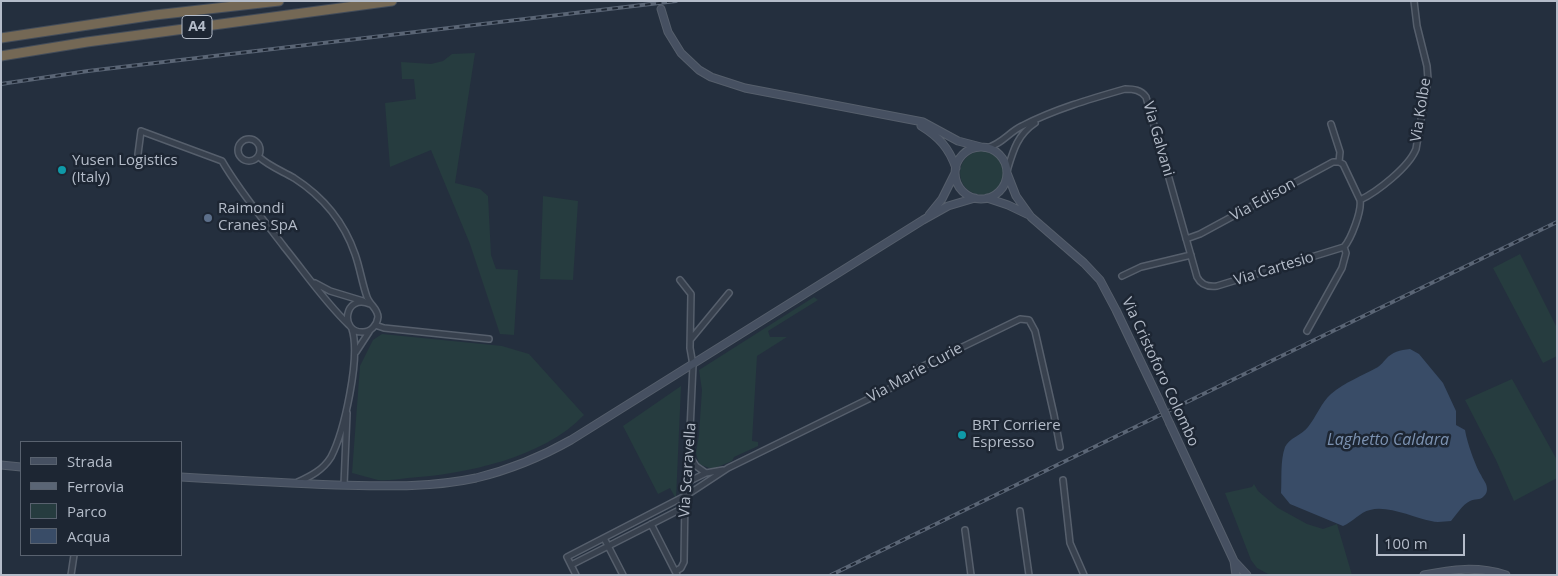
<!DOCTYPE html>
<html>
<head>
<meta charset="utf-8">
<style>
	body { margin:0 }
	#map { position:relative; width:1558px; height:576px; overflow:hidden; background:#242f3e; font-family:"Open Sans",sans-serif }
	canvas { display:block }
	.frame { position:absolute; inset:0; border:2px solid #b4bcc9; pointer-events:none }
	.legend { position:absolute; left:20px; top:441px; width:162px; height:115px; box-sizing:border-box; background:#1d2633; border:1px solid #59626f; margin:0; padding:6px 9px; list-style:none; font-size:15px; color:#b4bcc9 }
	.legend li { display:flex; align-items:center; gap:10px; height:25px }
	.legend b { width:25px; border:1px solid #59626f }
	.scale { position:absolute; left:1376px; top:534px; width:89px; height:22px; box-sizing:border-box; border:2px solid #b4bcc9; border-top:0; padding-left:6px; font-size:15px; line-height:18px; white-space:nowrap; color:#b4bcc9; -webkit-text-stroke:4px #1d2633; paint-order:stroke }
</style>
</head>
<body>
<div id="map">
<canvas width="1558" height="576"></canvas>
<div class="frame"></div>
<ul class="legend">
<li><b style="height:6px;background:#465061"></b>Strada</li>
<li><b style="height:6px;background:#5a6575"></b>Ferrovia</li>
<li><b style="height:14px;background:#263c3f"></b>Parco</li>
<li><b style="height:14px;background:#394c67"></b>Acqua</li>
</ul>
<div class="scale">100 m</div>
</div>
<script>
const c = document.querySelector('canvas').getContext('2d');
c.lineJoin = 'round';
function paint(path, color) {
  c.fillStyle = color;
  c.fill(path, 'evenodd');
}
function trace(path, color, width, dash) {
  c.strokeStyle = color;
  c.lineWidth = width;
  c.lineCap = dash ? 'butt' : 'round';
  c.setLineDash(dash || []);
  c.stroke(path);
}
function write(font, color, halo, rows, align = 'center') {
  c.font = font + ' "Open Sans",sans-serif';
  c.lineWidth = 5;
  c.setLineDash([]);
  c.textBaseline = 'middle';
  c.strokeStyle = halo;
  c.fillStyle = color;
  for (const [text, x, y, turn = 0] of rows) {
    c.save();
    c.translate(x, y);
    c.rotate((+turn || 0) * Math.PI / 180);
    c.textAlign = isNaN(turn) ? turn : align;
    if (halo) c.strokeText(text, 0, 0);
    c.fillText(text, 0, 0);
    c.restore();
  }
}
const green = new Path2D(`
	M475 53 455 183 480 189 488 196 491 255 496 269 518 270 514 335 500 334 470 244 431 150 390 167 385 103 416 99 414 79H402L401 62 431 64 443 61 452 54Z
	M960 173a22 22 0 1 1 44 0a22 22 0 1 1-44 0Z
	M543 196 578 201 573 280 540 279Z
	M1520 254 1557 328V356L1543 363 1493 268Z
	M814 297 818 300 768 331 770 337H787L757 356 752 441 758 442V446L734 457 732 461 715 468H709L699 464 696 453 699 435 702 390 699 370Z
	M382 334 502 346 529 354 584 415C543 458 466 474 408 478 399 479 387 481 378 480 369 478 361 475 352 473L360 366 373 340Z
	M1512 379 1557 460V478L1514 501 1496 460 1465 400Z
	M681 386 676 499 670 488 658 494 623 426Z
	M1254 484 1258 491 1278 508 1307 524 1323 529 1337 524 1352 575H1270L1257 568 1251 560 1225 493 1252 487Z`);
const water = new Path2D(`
	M1410 349 1419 354 1443 383 1456 411V425L1465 430C1467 442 1475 465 1481 475 1483 480 1487 483 1487 489 1487 492 1486 494 1484 496 1480 501 1475 498 1470 501 1462 505 1457 514 1451 521 1445 521 1438 523 1431 521 1414 518 1388 505 1370 510 1360 512 1353 522 1343 526L1290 504 1281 493C1282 479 1280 461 1285 447 1289 438 1302 435 1308 427 1316 417 1321 403 1331 394 1345 382 1362 376 1378 367 1381 365 1383 362 1386 359 1392 352 1400 350 1410 349Z`);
const street = new Path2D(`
	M1331 124 1340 152 1339 162 1343 164 1360 200
	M238 150a11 11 0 1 1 22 0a11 11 0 1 1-22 0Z
	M986 148C1001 145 1009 132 1022 126 1055 109 1090 99 1125 89 1134 89 1141 90 1146 97L1197 277C1201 285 1209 287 1217 286L1344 247
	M138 154 141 131 222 161C240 192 263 219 285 248 306 274 325 302 349 325
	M259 157C269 166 282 171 294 178 322 196 344 222 355 254 360 268 362 283 367 297 370 305 378 309 378 317 377 325 371 332 363 332 339 333 344 293 370 304
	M1007 171C1013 151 1017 135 1035 123
	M1186 239 1200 234 1333 162H1339
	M1122 276 1141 267 1191 255
	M315 283 330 291 363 301
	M375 325 384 328 489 339
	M1307 331 1342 268 1346 253 1344 247C1351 239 1362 211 1360 200 1377 192 1409 167 1416 149L1428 79 1427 66 1417 26 1414 1
	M691 339 729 293
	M356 352 369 332
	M690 457 696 466 706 473 723 470
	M1063 480 1070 543 1084 575
	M298 482C311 476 323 470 331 457 344 432 361 357 352 329
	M688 482 706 473
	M344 485 347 413
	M687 495 728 468 893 387 917 369 1020 319 1029 320 1035 331 1054 415 1060 447
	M1020 511 1029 575
	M651 524 677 575
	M965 530 971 575
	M604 538 623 575
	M571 565 685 507
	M676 571 681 568 684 562 685 496 687 495 693 365 690 348 691 294 680 280
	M71 575 74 555
	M576 575 567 557 685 496`);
const secondary = new Path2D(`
	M661 9 668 32 681 53 699 70 711 77 745 88 923 122 958 141 981 147
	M921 126C939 137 949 148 956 168
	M955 173a26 26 0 1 1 52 0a26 26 0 1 1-52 0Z
	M1007 173 1016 196 1031 217 1084 263 1100 280 1116 310 1159 400
	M987 198 1008 205 1029 215
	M929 215 942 199 955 173
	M1170 424 1234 561 1247 575
	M1 465 21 467
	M181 477C233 480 285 483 336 485 383 486 430 488 476 478 509 470 541 457 571 440L923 220 948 206 975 198
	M1234 561 1236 575
	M1424 575C1452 569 1478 566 1506 575`);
const highway = new Path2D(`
	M1 38 155 15 279 1
	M1 56 87 42 392 1`);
const rail = new Path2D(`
	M1 84 88 71 676 1
	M831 575 1557 222`);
const secondaryBridge = new Path2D(`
	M1159 400 1170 424`);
const markers = [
	[62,170,5,"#0f9aa8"],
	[208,218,5,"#5c6f8a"],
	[962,435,5,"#0f9aa8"]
];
const shields = [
	[197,27,30]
];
const shieldNames = [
	["A4",197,27]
];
const streetNames = [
	["Via Kolbe",1421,110,-81],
	["Via Galvani",1158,139,74],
	["Via Edison",1263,200,-29],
	["Via Cartesio",1274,269,-17],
	["Via Cristoforo Colombo",1160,372,65],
	["Via Marie Curie",915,373,-29],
	["Via Scaravella",688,470,-86]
];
const poiNames = [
	["Yusen Logistics",72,161],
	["(Italy)",72,178],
	["Raimondi",218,209],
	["Cranes SpA",218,226],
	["BRT Corriere",972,426],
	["Espresso",972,443]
];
const waterNames = [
	["Laghetto Caldara",1388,440]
];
paint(green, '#263c3f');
paint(water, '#394c67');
trace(street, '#565f6c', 8);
trace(secondary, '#565f6c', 9);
trace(highway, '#434c59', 11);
trace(street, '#38414e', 5);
trace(secondary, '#465061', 7);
trace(highway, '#746855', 9);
trace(rail, '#5a6575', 4);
trace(rail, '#1d2633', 2, [5.5]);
trace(secondaryBridge, '#565f6c', 9, []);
trace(secondaryBridge, '#465061', 7);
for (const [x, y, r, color] of markers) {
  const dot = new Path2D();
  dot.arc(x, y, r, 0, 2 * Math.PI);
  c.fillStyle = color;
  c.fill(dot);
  trace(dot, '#1d2633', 2);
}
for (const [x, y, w] of shields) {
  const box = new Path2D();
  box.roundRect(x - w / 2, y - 11.5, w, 23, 4);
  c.fillStyle = '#1d2633';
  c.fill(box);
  trace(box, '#b4bcc9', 1);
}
write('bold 14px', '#b4bcc9', null, shieldNames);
write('15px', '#b4bcc9', '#1d2633', streetNames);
write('15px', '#b4bcc9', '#1d2633', poiNames, 'left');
write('italic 16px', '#7c92b1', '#1d2633', waterNames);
</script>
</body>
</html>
